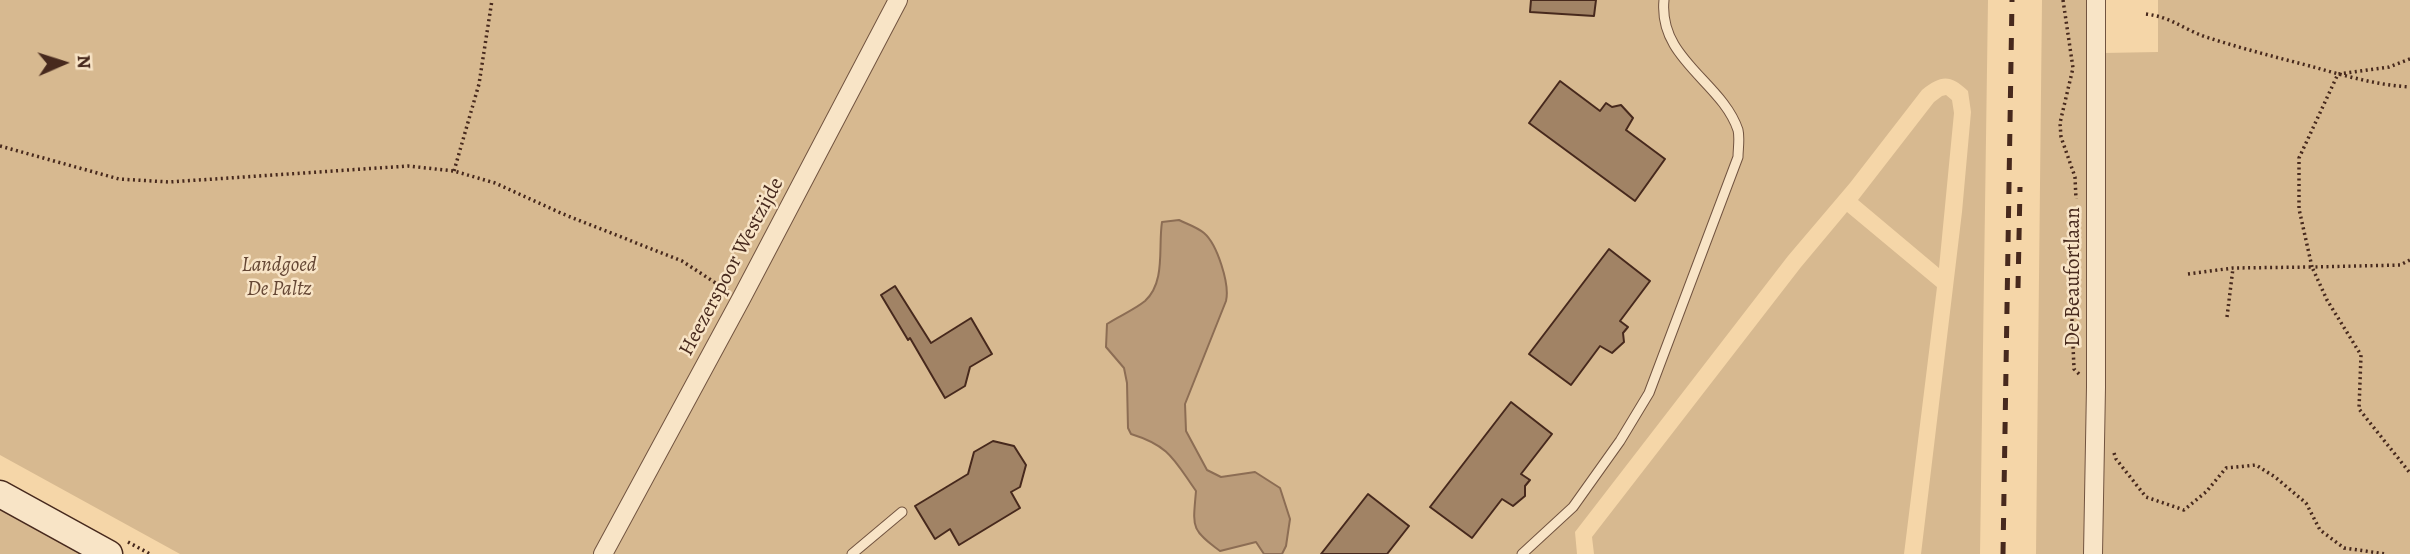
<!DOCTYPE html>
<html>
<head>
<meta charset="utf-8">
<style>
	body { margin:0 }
	#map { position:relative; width:2410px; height:554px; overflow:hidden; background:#f5d6a8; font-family:Alegreya,serif }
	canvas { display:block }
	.north { position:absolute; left:28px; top:28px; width:70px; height:70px; -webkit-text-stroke:5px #f8e4c6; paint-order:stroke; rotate:87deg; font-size:19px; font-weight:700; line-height:28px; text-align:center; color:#47291d }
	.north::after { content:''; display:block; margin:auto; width:24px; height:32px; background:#47291d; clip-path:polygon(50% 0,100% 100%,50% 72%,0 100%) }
</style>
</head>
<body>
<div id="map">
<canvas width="2410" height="554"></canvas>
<div class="north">N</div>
</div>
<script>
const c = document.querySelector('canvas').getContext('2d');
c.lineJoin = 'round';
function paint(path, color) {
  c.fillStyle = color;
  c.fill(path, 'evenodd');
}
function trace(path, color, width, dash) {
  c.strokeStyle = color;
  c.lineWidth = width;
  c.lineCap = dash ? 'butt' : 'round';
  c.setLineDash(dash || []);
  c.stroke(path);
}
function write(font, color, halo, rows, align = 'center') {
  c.font = font + ' Alegreya,serif';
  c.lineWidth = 5;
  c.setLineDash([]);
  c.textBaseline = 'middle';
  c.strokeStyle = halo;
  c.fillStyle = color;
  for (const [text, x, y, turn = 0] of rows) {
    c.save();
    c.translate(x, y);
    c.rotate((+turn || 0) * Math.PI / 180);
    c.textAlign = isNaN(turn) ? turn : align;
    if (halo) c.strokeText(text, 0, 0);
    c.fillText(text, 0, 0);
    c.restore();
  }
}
const green = new Path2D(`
	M0 0H1988L1980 554H1921L1962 212 1971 112 1968 91C1950 74 1941 75 1922 90L1850 183 1788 256 1575 532 1577 554H180L0 455Z
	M2042 0H2103V53L2158 52V0H2410V554H2036Z
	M1946 95 1952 100 1954 113 1939 268 1858 200 1934 102 1942 96Z
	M1847 212 1937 287 1904 554H1594L1592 537 1801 267Z
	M0 503 92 554H0Z`);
const water = new Path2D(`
	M1179 220C1187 224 1197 227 1204 233 1217 244 1230 284 1226 301L1185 404 1186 431 1207 470 1221 477 1255 472 1280 488 1290 519 1286 546 1282 554H1264L1256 542 1220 551C1190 529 1193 527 1196 491 1174 460 1170 446 1131 434L1128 428 1127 383 1124 368 1106 347 1107 324C1119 316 1134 310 1145 301 1166 282 1158 247 1162 222Z`);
const building = new Path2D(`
	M1531 0H1596L1594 16 1530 12Z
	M1560 81 1600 111 1606 103 1612 107 1621 105 1633 118 1626 130 1665 159 1635 201 1529 123Z
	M1609 249 1650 281 1620 321 1628 327 1623 333 1624 342 1612 353 1600 346 1571 385 1529 354Z
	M895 286 931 343 971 318 992 354 970 367 965 386 945 398 910 338 908 340 881 295Z
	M1511 402 1552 434 1521 474 1530 480 1525 486V496L1513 506 1502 499 1472 538 1430 507Z
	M993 441 1014 446 1026 465 1020 487 1011 492 1020 508 959 545 950 529 935 539 915 506 968 474 974 452Z
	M1368 494 1409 526 1387 554H1321Z`);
const path = new Path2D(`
	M2063 0 2073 68 2060 123 2061 137 2075 177 2076 199
	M2146 14C2171 17 2183 29 2206 37 2240 48 2275 57 2310 66 2342 75 2376 85 2410 87
	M2410 59 2389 67 2338 74 2299 158V209L2312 267 2400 265 2410 260
	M0 146 119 179 169 182 408 166 454 171 495 183 563 214 682 261 728 291
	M454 171 479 84 492 0
	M2077 210 2069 250 2074 369 2079 374
	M2188 274 2233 268 2312 267 2327 300 2361 355 2359 409 2410 473
	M2227 317 2233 268
	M2114 453 2116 459 2146 497 2184 510 2206 492 2226 468 2256 465 2275 477 2306 503 2320 530 2344 548 2386 554
	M128 542 150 554`);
const service = new Path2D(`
	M852 554 902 512
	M1522 554 1573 507 1620 441 1649 393 1738 157C1738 149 1740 138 1738 130 1722 82 1658 59 1664 0`);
const minor = new Path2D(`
	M603 554 741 299 898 0
	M2093 554 2096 387V0`);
const secondary = new Path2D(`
	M0 494 109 554`);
const rail = new Path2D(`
	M2018 288 2020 187
	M2003 554 2012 0`);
const parkNames = [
	["Landgoed",279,266],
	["De Paltz",279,290]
];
const streetNames = [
	["Heezerspoor Westzijde",732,267,-62],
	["De Beaufortlaan",2074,277,-90]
];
paint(green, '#d7b990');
paint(water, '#ba9b79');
trace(water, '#8c6d54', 2);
paint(building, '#a18365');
trace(building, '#47291d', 2);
trace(service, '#725440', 11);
trace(minor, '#725440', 20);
trace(secondary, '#47291d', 29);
trace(path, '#47291d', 3.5, [2, 3.5]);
trace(service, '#f8e4c6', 9);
trace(minor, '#f8e4c6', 18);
trace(secondary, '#f8e4c6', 26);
trace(rail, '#47291d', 5, [12, 12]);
write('italic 21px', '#644634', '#f8e4c6', parkNames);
write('21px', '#47291d', '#f8e4c6', streetNames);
</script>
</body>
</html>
